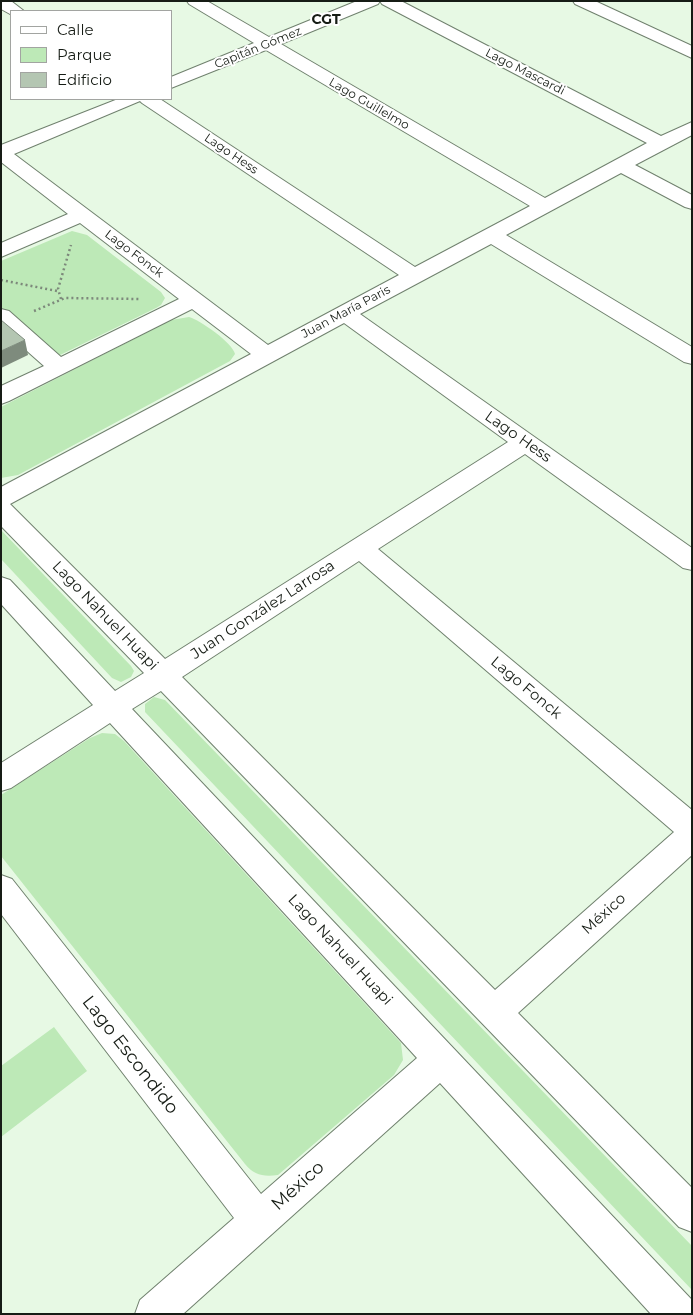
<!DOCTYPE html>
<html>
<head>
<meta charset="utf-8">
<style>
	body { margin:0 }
	#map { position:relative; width:693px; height:1315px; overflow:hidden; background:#e7f9e4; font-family:Montserrat,sans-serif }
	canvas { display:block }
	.frame { position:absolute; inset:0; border:2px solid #161c15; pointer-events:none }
	.legend { position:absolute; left:10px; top:10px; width:162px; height:90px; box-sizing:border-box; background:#fff; border:1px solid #a2a4a1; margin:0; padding:6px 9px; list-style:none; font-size:15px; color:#161c15 }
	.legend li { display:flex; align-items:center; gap:10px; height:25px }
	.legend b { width:25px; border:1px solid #a2a4a1 }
</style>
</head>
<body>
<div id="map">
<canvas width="693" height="1315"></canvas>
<div class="frame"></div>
<ul class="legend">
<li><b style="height:6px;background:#fff"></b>Calle</li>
<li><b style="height:14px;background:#bde9b7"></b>Parque</li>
<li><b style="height:14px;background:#b4c6b2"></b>Edificio</li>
</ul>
</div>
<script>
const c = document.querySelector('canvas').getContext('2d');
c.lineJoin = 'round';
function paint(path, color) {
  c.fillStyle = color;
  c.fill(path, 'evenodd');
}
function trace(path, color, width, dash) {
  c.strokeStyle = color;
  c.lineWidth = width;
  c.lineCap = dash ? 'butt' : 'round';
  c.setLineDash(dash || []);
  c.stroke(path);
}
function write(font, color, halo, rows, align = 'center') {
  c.font = font + ' Montserrat,sans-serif';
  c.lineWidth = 4;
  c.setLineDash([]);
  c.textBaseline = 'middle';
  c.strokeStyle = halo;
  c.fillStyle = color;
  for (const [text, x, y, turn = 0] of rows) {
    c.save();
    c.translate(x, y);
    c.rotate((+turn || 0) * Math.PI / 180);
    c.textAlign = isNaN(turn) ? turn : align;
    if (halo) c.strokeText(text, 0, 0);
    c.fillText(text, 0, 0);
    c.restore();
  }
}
const green = new Path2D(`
	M72 231 87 235 161 292 165 298 161 305 156 308 56 357 1 309V261Z
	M189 317C200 320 233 343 235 354L230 361 18 475 1 478V407L171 320Z
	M1 530 131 666 134 671 131 677 121 682 112 678 1 559Z
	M154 697 165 700 692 1246V1290L145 712V704Z
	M102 733 115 734 124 741 401 1043 403 1060 394 1075 278 1175C263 1177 254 1175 245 1164L1 856V795L90 738Z
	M54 1027 87 1071 1 1137V1066Z`);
const path = new Path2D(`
	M1 280 57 291
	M61 299 58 289 71 245
	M34 311 65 298 140 299`);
const minor = new Path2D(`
	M1 1H11L24 11H11L10 14 1 9Z
	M187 1H207L269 37 357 1H380L378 4 281 44 545 198 647 143 382 4 380 1H401L661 136 692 122V135L635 165 692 195V209L685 207 621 173 506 235 692 347V364L684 362 491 244 360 314 692 548V570L683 568 525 454 378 549 692 810V855L518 1013 692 1188V1232L679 1227 161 691 132 709 692 1300V1314H651L440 1083 183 1314H135L140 1300 234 1218 1 914V875L12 879 261 1194 417 1058 110 723 11 788 1 791V763L93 705 1 604V577L10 580 115 691 144 673 1 526V487L251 354 192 309 9 401 1 404V386L44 366 1 328V309L9 311 61 357 179 299 80 223 1 257V243L68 214 1 162V145L118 99H160L415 267 530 206 266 50 171 88V77L254 43 189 4ZM140 101 142 103 399 275 268 345 14 154ZM344 323 508 442 165 659 10 504ZM359 561 674 832 495 990 182 677Z
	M573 1H595L692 46V58L575 4Z`);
const shadedWall = new Path2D(`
	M25 340 28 355 1 368V351Z`);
const building = new Path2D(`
	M1 320 25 340 1 351Z`);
const farStreetnames = [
	["Capitán Gómez",258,48,-22],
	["Lago Mascardi",525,72,27],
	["Lago Guillelmo",369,104,30],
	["Lago Hess",231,154,34],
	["Lago Fonck",134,254,37],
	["Juan María Paris",346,312,-28]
];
const farNeighbourhoodnames = [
	["CGT",326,20]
];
const streetNames = [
	["Lago Hess",518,437,35],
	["Juan González Larrosa",263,610,-33],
	["Lago Nahuel Huapi",105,616,46],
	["Lago Fonck",526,688,40],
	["México",604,914,-42],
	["Lago Nahuel Huapi",340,950,47]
];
const nearStreetnames = [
	["Lago Escondido",130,1055,52],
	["México",298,1186,-42]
];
paint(green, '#bde9b7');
trace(minor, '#70816e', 2);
trace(path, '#7d897b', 2.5, [2, 3]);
paint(minor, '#fff');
paint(shadedWall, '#7e8b7d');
paint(building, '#b4c6b2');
trace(building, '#7e8b7d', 1);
write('12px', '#161c15', '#fff', farStreetnames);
write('bold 14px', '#161c15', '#fff', farNeighbourhoodnames);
write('15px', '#161c15', '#fff', streetNames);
write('18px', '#161c15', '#fff', nearStreetnames);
</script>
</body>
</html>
